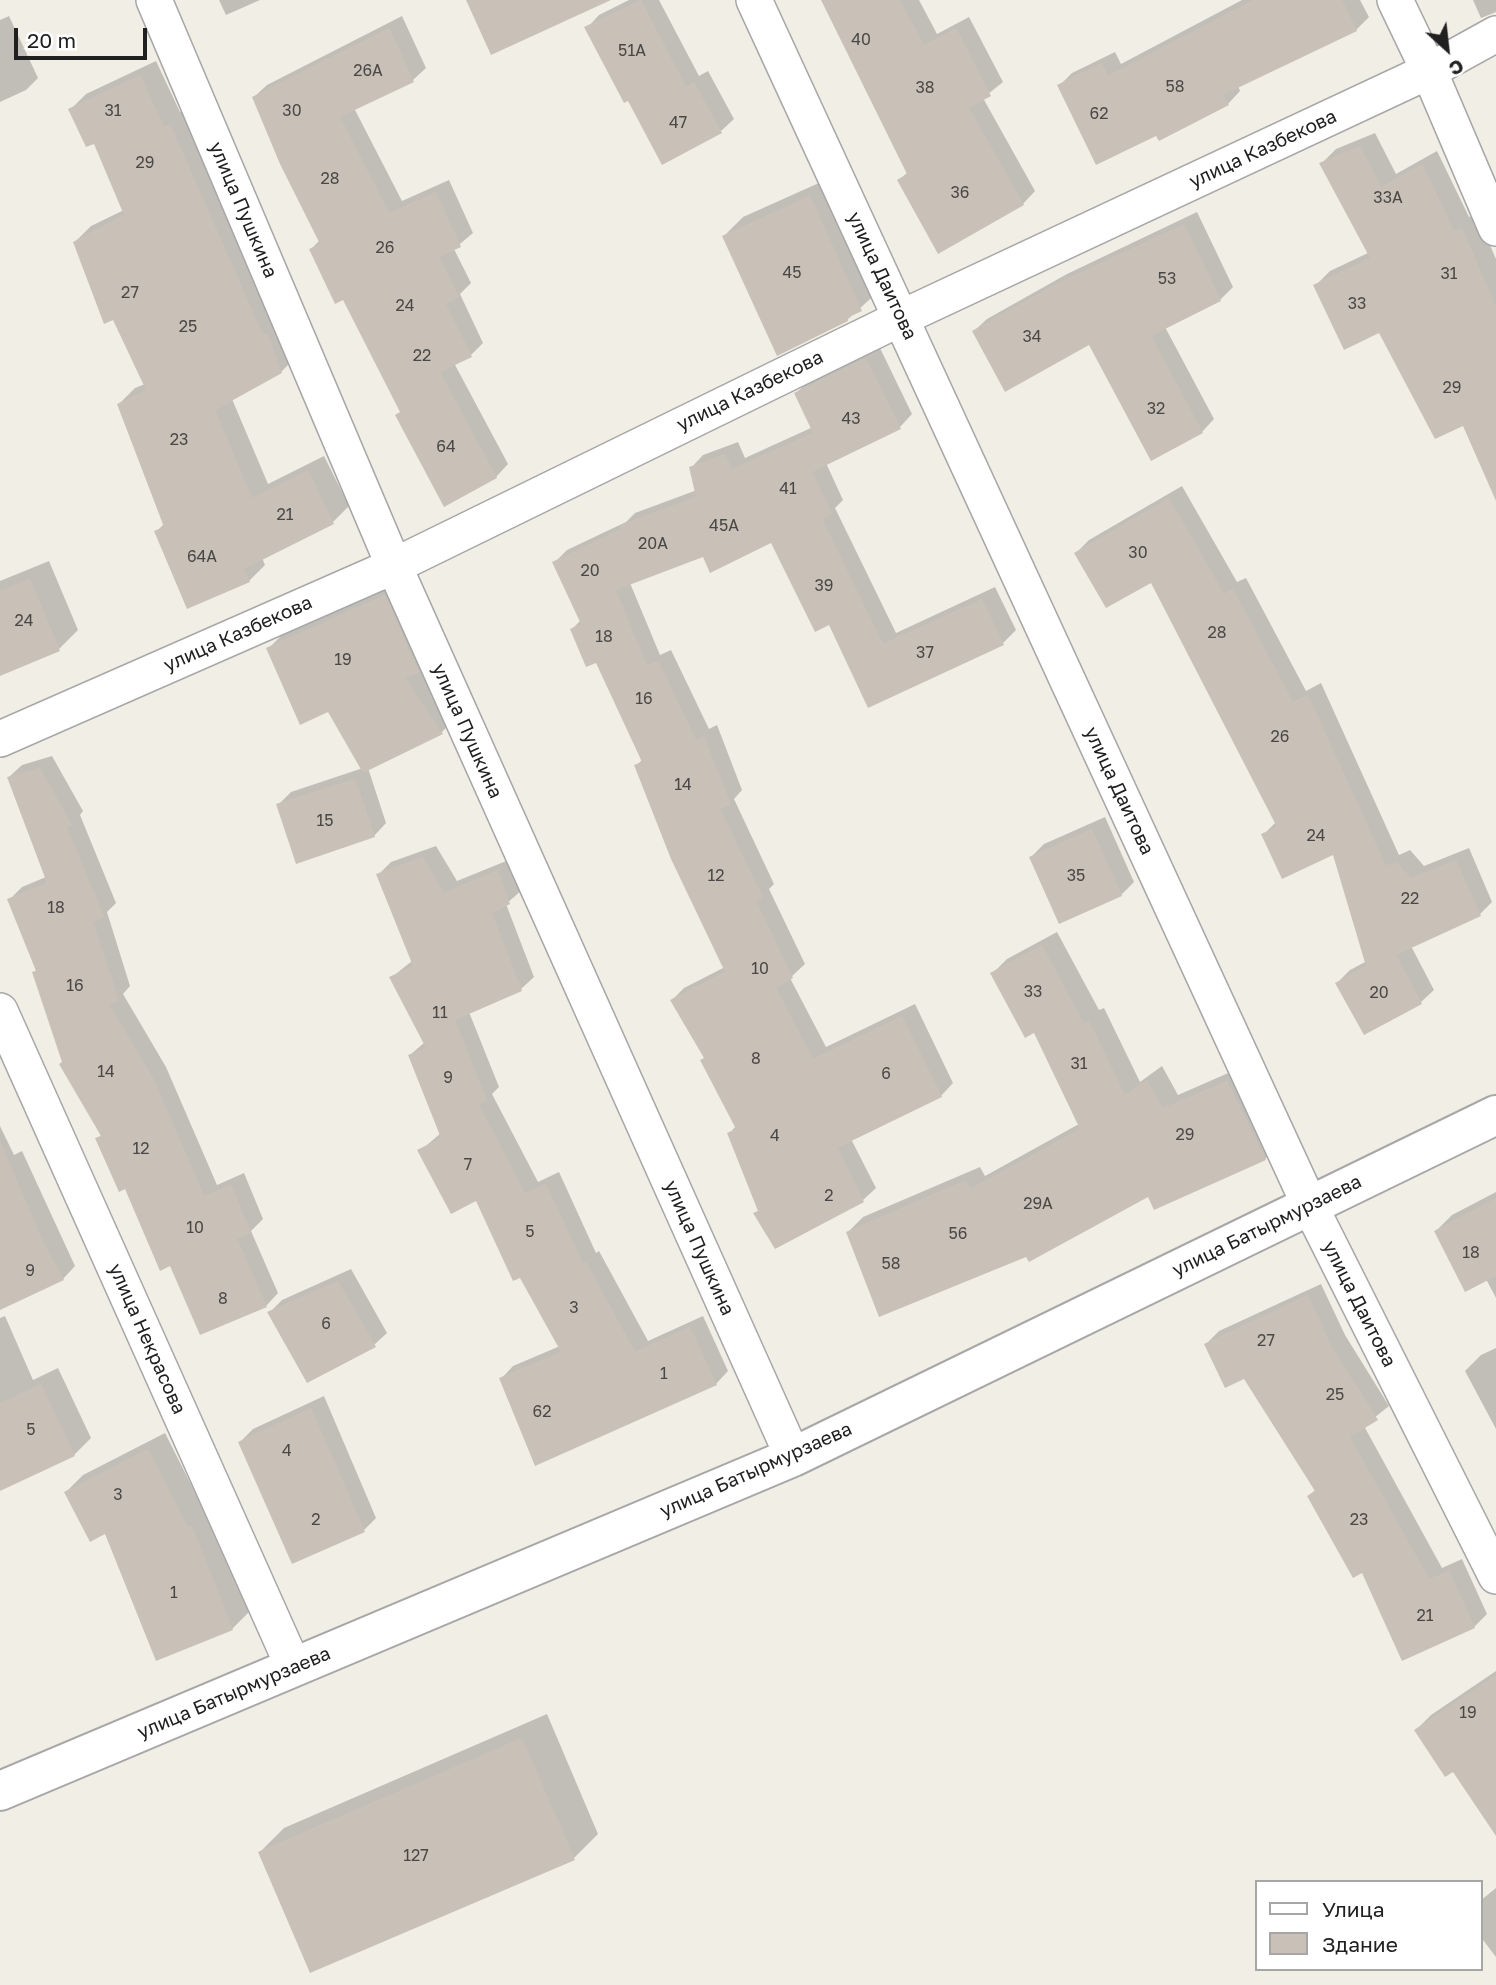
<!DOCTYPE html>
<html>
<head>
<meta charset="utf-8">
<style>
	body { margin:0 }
	#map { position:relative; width:1496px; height:1985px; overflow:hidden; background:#f1eee5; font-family:"Golos Text",sans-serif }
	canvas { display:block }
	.legend { position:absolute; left:1255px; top:1880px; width:228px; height:91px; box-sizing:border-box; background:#fff; border:2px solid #a6a6a6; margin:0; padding:9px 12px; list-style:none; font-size:21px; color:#202020 }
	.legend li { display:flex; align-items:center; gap:14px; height:35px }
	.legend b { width:35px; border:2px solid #a6a6a6 }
	.north { position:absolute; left:1412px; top:14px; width:70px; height:70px; -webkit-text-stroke:5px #fff; paint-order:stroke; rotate:153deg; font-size:19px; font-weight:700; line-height:28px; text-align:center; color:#202020 }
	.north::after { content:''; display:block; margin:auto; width:24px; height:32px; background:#202020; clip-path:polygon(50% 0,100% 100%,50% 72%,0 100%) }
	.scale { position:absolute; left:14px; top:28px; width:133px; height:32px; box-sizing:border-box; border:4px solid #202020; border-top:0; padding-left:9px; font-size:21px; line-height:24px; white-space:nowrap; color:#202020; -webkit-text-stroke:5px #fff; paint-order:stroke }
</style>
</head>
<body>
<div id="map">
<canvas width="1496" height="1985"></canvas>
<ul class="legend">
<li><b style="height:9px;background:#fff"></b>Улица</li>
<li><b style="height:19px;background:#c9c1b8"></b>Здание</li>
</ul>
<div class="north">С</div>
<div class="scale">20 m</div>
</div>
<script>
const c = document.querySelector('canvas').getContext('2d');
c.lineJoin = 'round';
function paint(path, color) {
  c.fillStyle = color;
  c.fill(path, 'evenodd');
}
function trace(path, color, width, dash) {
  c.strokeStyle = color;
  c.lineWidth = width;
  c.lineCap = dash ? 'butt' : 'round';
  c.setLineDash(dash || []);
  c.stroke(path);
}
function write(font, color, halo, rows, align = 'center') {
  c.font = font + ' "Golos Text",sans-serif';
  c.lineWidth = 6;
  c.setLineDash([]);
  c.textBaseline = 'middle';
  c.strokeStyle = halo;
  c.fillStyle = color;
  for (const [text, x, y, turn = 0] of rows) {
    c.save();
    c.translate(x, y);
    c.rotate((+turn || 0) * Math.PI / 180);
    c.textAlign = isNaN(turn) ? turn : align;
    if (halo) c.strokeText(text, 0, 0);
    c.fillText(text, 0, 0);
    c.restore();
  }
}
const shadow = new Path2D(`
	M219 0H260L226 15Z
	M629 0H659L699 76 708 71 734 119 721 131 587 28 599 15Z
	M822 0H919L937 34 969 17 1003 82 983 98 1035 191 1023 204 899 180 908 172Z
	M1242 0H1360L1369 17 1356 30 1238 86 1240 91 1228 104 1157 133 1059 86 1072 73 1115 52 1121 64Z
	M1473 0H1496V12L1481 18Z
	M9 16 38 78 26 90 0 102V20Z
	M402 16 426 68 413 80 354 108 402 201 449 180 473 233 454 249 471 283 460 294 483 343 471 355 454 363 508 464 496 477 401 411 344 298 311 249 320 240 254 97 267 85Z
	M156 61 180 112 186 110 297 356 281 372 232 399 268 484 324 456 349 506 333 522 262 558 265 565 249 581 156 532 165 523 119 404 135 388 145 384 75 242 91 226 124 210 94 141 70 110 86 94Z
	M1375 133 1396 174 1437 151 1469 217 1477 215 1496 259V496L1464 424 1379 331 1315 286 1330 271 1368 253 1321 164 1336 149Z
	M830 178 880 290 847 320 724 236 743 217Z
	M1197 212 1233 287 1220 300 1165 327 1214 419 1202 432 1090 343 974 331 987 319 1067 274Z
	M879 346 912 414 900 427 826 463 843 500 835 508 896 633 995 587 1016 630 1003 643 869 706 829 623 772 541 704 555 630 583 660 655 671 650 709 729 717 725 742 790 734 799 774 884 769 889 805 964 790 978 826 1047 915 1004 953 1083 941 1096 851 1139 876 1188 863 1200 775 1247 755 1213 759 1210 729 1134 736 1126 706 1057 672 1000 684 988 725 967 637 765 643 759 596 661 572 629 581 620 554 563 567 550 626 522 635 513 697 490 691 468 703 455 738 442 745 458 813 427 796 393 809 381Z
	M1182 486 1237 582 1246 578 1306 691 1321 683 1399 855 1410 850 1424 866 1469 848 1492 902 1480 914 1411 946 1434 990 1421 1002 1337 983 1350 970 1367 961 1334 852 1263 835 1276 822 1151 580 1076 553 1089 540Z
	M49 561 78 630 59 649 0 674V581Z
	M403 579 459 715 442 732 368 768 386 823 374 836 278 805 291 792 363 768 328 710 268 649 286 631Z
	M52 756 83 811 80 815 116 903 107 912 130 986 123 994 166 1067 217 1185 244 1173 263 1219 251 1231 278 1293 266 1306 171 1264 97 1139 102 1134 64 1062 34 973 37 969 9 900 22 887 46 877 9 777 22 765Z
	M1105 817 1134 882 1121 895 1031 857 1044 844Z
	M436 846 457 881 511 859 522 890 506 904 534 977 521 989 469 1012 499 1087 492 1094 538 1182 559 1172 596 1253 599 1251 648 1341 703 1316 728 1371 716 1384 501 1379 513 1366 560 1346 477 1198 420 1151 441 1133 410 1055 425 1042 392 977 412 961 378 875 391 862Z
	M1057 932 1099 1010 1104 1008 1140 1082 1162 1066 1178 1095 1242 1067 1280 1144 1265 1159 1148 1194 1027 1255 848 1232 863 1217 980 1167 985 1176 1079 1124 1035 1031 992 974 1007 959Z
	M0 1126 14 1155 22 1151 75 1266 63 1279 0 1308Z
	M1496 1192V1298L1486 1279 1436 1231 1452 1215Z
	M351 1269 387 1333 374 1345 269 1313 282 1300Z
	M1321 1284 1345 1335 1389 1406 1364 1426 1442 1568 1462 1559 1487 1614 1474 1627 1362 1571 1309 1496 1316 1489 1244 1377 1206 1344 1219 1331Z
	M5 1316 33 1380 58 1368 91 1438 74 1455 0 1489V1318Z
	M1496 1348V1429L1465 1371 1481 1355Z
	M324 1396 376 1518 364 1530 240 1442 253 1429Z
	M165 1433 205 1512 208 1510 249 1612 232 1629 157 1659 106 1531 66 1492 83 1475Z
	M1496 1671V1832L1453 1770 1416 1730 1431 1715Z
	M547 1714 598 1834 574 1858 260 1852 284 1828Z
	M1496 1888V1957L1480 1936V1901Z`);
const building = new Path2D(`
	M466 0H611L491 55Z
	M641 0 686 87 694 82 722 133 662 165 628 101 624 103 584 27Z
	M821 0H900L924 45 956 28 991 96 969 108 1024 205 938 254 897 180 907 174Z
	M1253 0H1342L1357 31 1223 95 1229 105 1159 141 1156 136 1096 165 1057 85 1102 63 1108 76Z
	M389 28 414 82 340 117 389 213 436 192 461 247 439 257 459 297 446 304 472 357 440 372 497 478 444 507 395 415 400 412 343 300 335 304 309 249 320 244 280 164 252 97Z
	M140 75 164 127 170 124 263 335 267 333 282 373 215 410 252 498 308 470 334 524 244 569 250 582 187 609 154 531 164 527 117 404 146 390 113 320 104 324 73 242 124 215 94 144 86 147 68 109Z
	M1360 146 1381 187 1422 164 1454 231 1462 228 1496 307V501L1463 426 1435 439 1379 333 1344 350 1313 285 1370 258 1319 163Z
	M810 196 862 311 847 318 848 321 777 356 722 236Z
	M1184 224 1221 301 1151 336 1203 433 1151 461 1089 345 1005 392 972 331 1052 286Z
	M866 358 901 429 812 472 832 514 822 519 883 644 982 599 1004 645 868 708 829 625 815 632 771 543 710 573 703 557 616 590 647 666 658 661 696 740 704 737 731 804 720 809 763 898 756 901 793 978 776 988 813 1059 902 1016 942 1097 837 1148 864 1202 775 1249 753 1213 758 1211 727 1133 736 1129 700 1060 704 1058 670 1000 725 972 671 859 634 765 642 762 596 663 586 667 570 629 581 624 552 562 621 529 620 525 696 497 689 467 725 454 732 469 813 433 794 393Z
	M1169 498 1224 594 1233 589 1293 702 1308 695 1386 866 1396 862 1411 878 1456 860 1481 916 1396 955 1422 1004 1364 1035 1335 983 1366 966 1333 855 1282 879 1261 834 1277 827 1151 583 1106 608 1074 553Z
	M30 579 60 651 0 676V591Z
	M385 595 419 672 405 678 443 734 363 773 328 712 300 725 266 648Z
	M40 768 72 825 67 827 104 917 93 922 119 1001 109 1004 154 1080 204 1196 231 1185 251 1233 237 1239 267 1307 200 1335 170 1266 160 1271 125 1189 119 1192 95 1138 101 1136 59 1064 62 1062 32 972 36 971 7 899 47 883 7 777Z
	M355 779 375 837 296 864 276 804Z
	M1092 829 1122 896 1059 924 1029 857Z
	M423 857 444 893 498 870 510 904 492 913 522 991 455 1020 487 1101 479 1105 525 1193 546 1184 583 1264 586 1262 635 1352 690 1327 717 1385 535 1466 499 1378 561 1352 520 1278 513 1281 476 1201 451 1214 417 1150 441 1138 408 1055 426 1048 389 977 413 966 376 874Z
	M1042 945 1084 1024 1089 1021 1125 1095 1147 1080 1163 1108 1227 1081 1266 1160 1154 1210 1148 1197 1029 1262 1026 1257 879 1317 846 1232 966 1180 970 1189 1080 1129 1034 1033 1025 1038 990 973Z
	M0 1141 43 1242 64 1280 0 1310Z
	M1496 1198V1276L1465 1292 1434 1231Z
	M338 1281 376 1347 307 1383 267 1312Z
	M1308 1295 1332 1348 1378 1420 1350 1437 1429 1579 1449 1571 1475 1628 1402 1661 1362 1573 1353 1578 1307 1496 1315 1491 1244 1379 1225 1388 1204 1344Z
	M41 1384 75 1456 0 1491V1403Z
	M311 1408 365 1532 292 1564 238 1442Z
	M148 1449 188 1527 192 1526 233 1630 156 1661 105 1534 90 1542 64 1492Z
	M1496 1675V1836L1453 1772 1445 1777 1414 1730Z
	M522 1738 575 1860 310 1973 258 1852Z`);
const minor = new Path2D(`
	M154 0 394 566 793 1457
	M754 0 1310 1206 1496 1576
	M1395 0 1429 71 1496 228
	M0 739 394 566 901 318 1429 71 1496 34
	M0 1011 294 1668`);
const tertiary = new Path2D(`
	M0 1791 793 1457 1496 1115`);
const numberNames = [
	["40",861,40],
	["51А",632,51],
	["26А",368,71],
	["58",1175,87],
	["38",925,88],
	["31",113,111],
	["30",292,111],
	["62",1099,114],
	["47",678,123],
	["29",145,163],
	["28",330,179],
	["36",960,193],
	["33А",1388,198],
	["26",385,248],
	["45",792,273],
	["31",1449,274],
	["53",1167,279],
	["27",130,293],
	["33",1357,304],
	["24",405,306],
	["25",188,327],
	["34",1032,337],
	["22",422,356],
	["29",1452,388],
	["32",1156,409],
	["43",851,419],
	["23",179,440],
	["64",446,447],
	["41",788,489],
	["21",285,515],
	["45А",724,526],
	["20А",653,544],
	["30",1138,553],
	["64А",202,557],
	["20",590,571],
	["39",824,586],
	["24",24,621],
	["28",1217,633],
	["18",604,637],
	["37",925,653],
	["19",343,660],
	["16",644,699],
	["26",1280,737],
	["14",683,785],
	["15",325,821],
	["24",1316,836],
	["12",716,876],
	["35",1076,876],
	["22",1410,899],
	["18",56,908],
	["10",760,969],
	["16",75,986],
	["33",1033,992],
	["20",1379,993],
	["11",440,1013],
	["8",756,1059],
	["31",1079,1064],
	["14",106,1072],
	["6",886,1074],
	["9",448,1078],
	["29",1185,1135],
	["4",775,1136],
	["12",141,1149],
	["7",468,1165],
	["2",829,1196],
	["29А",1038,1204],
	["10",195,1228],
	["5",530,1232],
	["56",958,1234],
	["18",1471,1253],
	["58",891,1264],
	["9",30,1271],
	["8",223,1299],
	["3",574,1308],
	["6",326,1324],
	["27",1266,1341],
	["1",664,1374],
	["25",1335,1395],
	["62",542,1412],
	["5",31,1430],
	["4",287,1451],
	["3",118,1495],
	["2",316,1520],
	["23",1359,1520],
	["1",174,1593],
	["21",1425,1616],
	["19",1468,1713],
	["127",416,1856]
];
const streetNames = [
	["улица Казбекова",1263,149,-25],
	["улица Пушкина",243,210,67],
	["улица Даитова",882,276,65],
	["улица Казбекова",750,391,-26],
	["улица Казбекова",238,634,-24],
	["улица Пушкина",467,731,66],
	["улица Даитова",1119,791,65],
	["улица Батырмурзаева",1267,1226,-26],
	["улица Пушкина",699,1248,66],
	["улица Даитова",1359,1304,63],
	["улица Некрасова",147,1339,66],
	["улица Батырмурзаева",756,1470,-24],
	["улица Батырмурзаева",234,1693,-23]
];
paint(shadow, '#0003');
paint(building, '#c9c1b8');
trace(minor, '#a7a7a7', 38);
trace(tertiary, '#a7a7a7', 42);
trace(minor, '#fff', 35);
trace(tertiary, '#fff', 38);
write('16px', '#4a4846', null, numberNames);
write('19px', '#202020', '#fff', streetNames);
</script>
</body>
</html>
